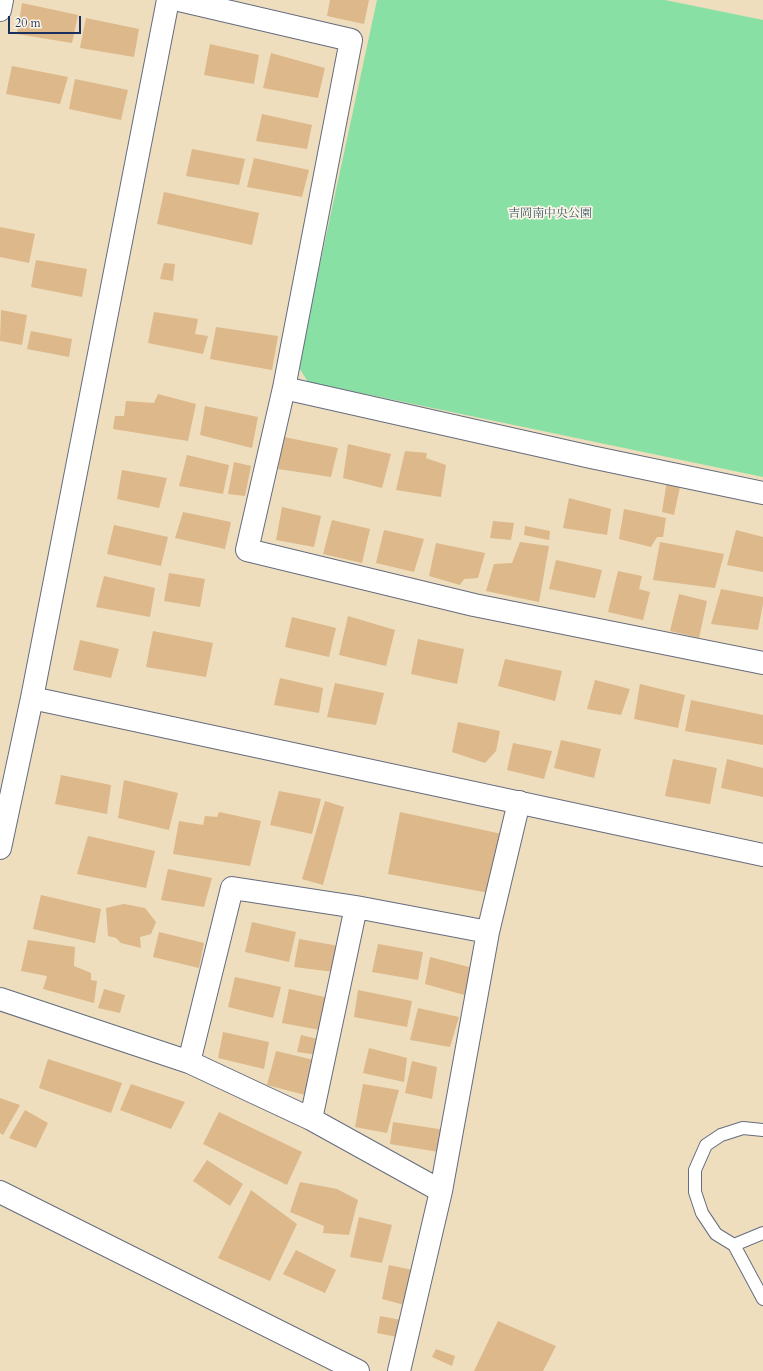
<!DOCTYPE html>
<html>
<head>
<meta charset="utf-8">
<style>
	body { margin:0 }
	#map { position:relative; width:763px; height:1371px; overflow:hidden; background:#eedebd; font-family:Cardo,serif }
	canvas { display:block }
	.scale { position:absolute; left:8px; top:16px; width:73px; height:18px; box-sizing:border-box; border:2px solid #1b2f5e; border-top:0; padding-left:5px; font-size:12px; line-height:14px; white-space:nowrap; color:#1b2f5e; -webkit-text-stroke:3px #fcf5e5; paint-order:stroke }
</style>
</head>
<body>
<div id="map">
<canvas width="763" height="1371"></canvas>
<div class="scale">20 m</div>
</div>
<script>
const c = document.querySelector('canvas').getContext('2d');
c.lineJoin = 'round';
function paint(path, color) {
  c.fillStyle = color;
  c.fill(path, 'evenodd');
}
function trace(path, color, width, dash) {
  c.strokeStyle = color;
  c.lineWidth = width;
  c.lineCap = dash ? 'butt' : 'round';
  c.setLineDash(dash || []);
  c.stroke(path);
}
function write(font, color, halo, rows, align = 'center') {
  c.font = font + ' Cardo,"Noto Serif JP",serif';
  c.lineWidth = 3.5;
  c.setLineDash([]);
  c.textBaseline = 'middle';
  c.strokeStyle = halo;
  c.fillStyle = color;
  for (const [text, x, y, turn = 0] of rows) {
    c.save();
    c.translate(x, y);
    c.rotate((+turn || 0) * Math.PI / 180);
    c.textAlign = isNaN(turn) ? turn : align;
    if (halo) c.strokeText(text, 0, 0);
    c.fillText(text, 0, 0);
    c.restore();
  }
}
const green = new Path2D(`
	M377 0H665L763 20V477L308 382 298 366Z`);
const building = new Path2D(`
	M330 0H369L364 24 327 16Z
	M22 3 78 15 72 43 17 34Z
	M86 18 139 29 134 57 80 48Z
	M210 44 259 55 254 84 204 75Z
	M271 53 325 68 318 98 263 88Z
	M12 66 68 77 60 104 6 94Z
	M75 79 128 90 121 120 69 109Z
	M262 114 312 125 307 149 256 141Z
	M192 149 245 159 239 185 186 176Z
	M254 158 309 170 302 197 247 187Z
	M164 192 259 213 252 245 157 224Z
	M0 227 35 234 29 263 0 257Z
	M36 260 87 269 82 297 31 287Z
	M164 263 175 264 173 281 160 279Z
	M1 310 27 315 22 345 0 341Z
	M154 312 198 319 195 334 208 336 203 354 148 343Z
	M216 327 278 336 272 370 210 359Z
	M31 331 72 339 69 357 27 349Z
	M158 394 196 404 188 441 113 429 115 416H124L126 401 154 403Z
	M205 406 258 417 252 448 200 435Z
	M284 437 338 448 331 477 278 469Z
	M348 444 391 454 382 488 343 478Z
	M405 451 427 453 426 458 446 465 441 497 396 490Z
	M187 455 229 465 223 494 179 486Z
	M234 462 251 466 245 496 228 494Z
	M122 470 167 478 159 508 117 499Z
	M667 480 681 482 674 515 662 512Z
	M569 498 611 509 607 535 563 528Z
	M282 507 321 516 314 547 276 540Z
	M624 509 666 518 663 537H657L651 547 619 539Z
	M183 512 231 522 225 549 175 538Z
	M332 520 370 529 362 563 323 554Z
	M493 521 514 523 511 540 490 538Z
	M114 525 168 537 161 566 107 554Z
	M525 526 550 531 549 540 524 535Z
	M384 530 424 539 414 572 376 563Z
	M736 530 763 537V572L727 565Z
	M520 542 549 546 539 602 486 591 494 564 512 563Z
	M660 542 724 554 715 588 653 580Z
	M436 543 485 553 478 578 464 579 460 585 429 576Z
	M556 560 602 570 595 598 549 589Z
	M618 571 642 576 639 589 650 592 643 620 608 612Z
	M169 573 205 579 200 607 164 601Z
	M104 576 155 588 150 617 96 607Z
	M721 589 763 597V604L758 630 711 624Z
	M679 594 707 601 699 638 670 631Z
	M348 616 395 630 386 666 339 655Z
	M292 617 336 628 329 657 285 647Z
	M153 631 213 643 206 677 146 667Z
	M418 639 464 649 457 684 411 674Z
	M80 640 119 649 111 678 73 670Z
	M505 659 562 671 555 701 498 686Z
	M280 678 323 688 319 713 274 705Z
	M595 680 630 689 621 715 587 709Z
	M335 683 384 693 376 725 327 717Z
	M640 684 685 695 678 728 634 719Z
	M691 700 763 715V745L685 731Z
	M458 722 500 731 496 751 485 763 452 752Z
	M561 740 601 749 594 778 554 768Z
	M513 743 552 751 544 779 507 770Z
	M673 759 717 768 710 804 665 796Z
	M727 759 763 768V797L721 788Z
	M61 775 111 785 107 814 55 804Z
	M124 780 178 793 169 830 118 818Z
	M279 791 321 799 312 834 270 825Z
	M325 801 344 807 323 885 302 879Z
	M219 812 261 821 250 866 173 854 179 821 203 825 205 816 217 817Z
	M400 812 502 834 489 893 388 874Z
	M88 836 155 851 146 888 77 874Z
	M168 869 212 878 204 907 161 900Z
	M41 895 101 909 95 943 33 929Z
	M124 904 145 908 156 922 151 934 140 937 141 948 121 943 116 938 108 936 106 908Z
	M252 922 296 932 289 962 245 952Z
	M159 932 204 943 199 968 153 957Z
	M299 939 339 946 334 972 294 967Z
	M28 940 75 947 74 966 91 973V980L97 981 94 1003 43 989 47 976 21 971Z
	M378 944 423 952 418 980 372 972Z
	M430 957 477 969 468 996 425 984Z
	M235 977 281 987 273 1018 228 1007Z
	M104 989 125 995 120 1013 98 1008Z
	M289 989 329 998 320 1030 282 1023Z
	M358 990 412 1001 407 1027 354 1017Z
	M418 1008 459 1017 450 1047 410 1040Z
	M223 1032 269 1042 264 1069 218 1058Z
	M301 1035 322 1040 318 1055 297 1052Z
	M369 1048 407 1058 404 1082 363 1073Z
	M276 1051 318 1061 305 1095 267 1085Z
	M48 1059 122 1083 111 1113 39 1088Z
	M412 1061 437 1067 432 1099 405 1093Z
	M131 1084 185 1102 171 1129 120 1110Z
	M363 1084 399 1090 387 1133 355 1127Z
	M0 1098 20 1105 3 1135 0 1133Z
	M25 1110 48 1123 36 1148 9 1138Z
	M219 1112 302 1152 287 1185 203 1144Z
	M393 1122 445 1130 439 1152 390 1144Z
	M207 1160 243 1184 230 1206 193 1181Z
	M300 1182 337 1189 358 1200 349 1235 323 1233 324 1226 290 1212Z
	M251 1190 297 1224 270 1281 218 1258Z
	M359 1217 392 1225 382 1263 350 1257Z
	M296 1250 336 1270 325 1293 283 1274Z
	M389 1265 417 1271 408 1306 382 1299Z
	M380 1316 401 1320 397 1337 377 1333Z
	M498 1321 556 1346 543 1371H474Z
	M436 1349 455 1356 452 1366 432 1357Z`);
const service = new Path2D(`
	M763 1130 743 1128 721 1135 706 1145 695 1170V1192L702 1213 716 1234 734 1245 763 1299
	M734 1245 763 1233`);
const minor = new Path2D(`
	M179 0 351 40 284 388 247 550 474 605 763 663
	M0 10 2 0
	M284 388 591 457 763 493
	M0 999 189 1062 311 1119 441 1191
	M189 1062 232 888 356 907 488 932
	M311 1119 356 907
	M399 1371 441 1191 488 932 519 802`);
const tertiary = new Path2D(`
	M32 698 763 855
	M0 848 32 698 168 0
	M0 1192 358 1371`);
const parkNames = [
	["吉岡南中央公園",550,214]
];
paint(green, '#88e0a5');
paint(building, '#ddb88a');
trace(service, '#656c7f', 14);
trace(minor, '#656c7f', 24);
trace(tertiary, '#656c7f', 24);
trace(service, '#fff', 12);
trace(minor, '#fff', 22);
trace(tertiary, '#fff', 22);
write('12px', '#365b70', '#fcf5e5', parkNames);
</script>
</body>
</html>
